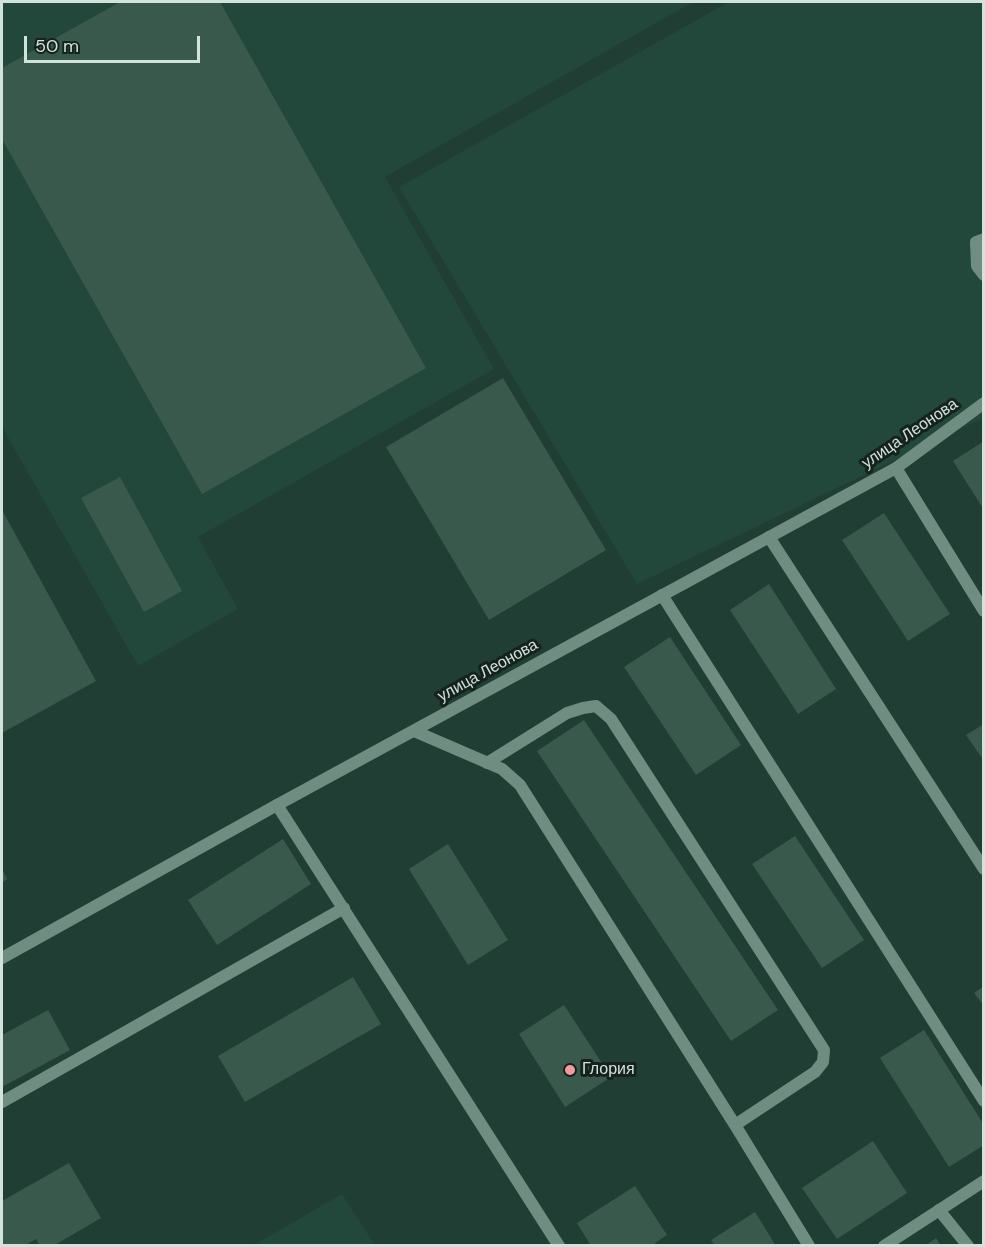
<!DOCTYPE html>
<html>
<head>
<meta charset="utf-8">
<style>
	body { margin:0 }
	#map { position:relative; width:985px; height:1247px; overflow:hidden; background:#203e33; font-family:"DM Sans",sans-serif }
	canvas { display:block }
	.frame { position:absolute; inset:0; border:3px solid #d2e3dc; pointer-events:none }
	.scale { position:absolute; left:24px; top:36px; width:176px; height:27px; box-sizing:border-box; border:3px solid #d2e3dc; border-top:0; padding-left:8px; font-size:18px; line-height:21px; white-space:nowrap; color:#d2e3dc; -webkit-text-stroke:4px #15221d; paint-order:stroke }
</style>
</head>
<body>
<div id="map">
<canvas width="985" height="1247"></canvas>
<div class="frame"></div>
<div class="scale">50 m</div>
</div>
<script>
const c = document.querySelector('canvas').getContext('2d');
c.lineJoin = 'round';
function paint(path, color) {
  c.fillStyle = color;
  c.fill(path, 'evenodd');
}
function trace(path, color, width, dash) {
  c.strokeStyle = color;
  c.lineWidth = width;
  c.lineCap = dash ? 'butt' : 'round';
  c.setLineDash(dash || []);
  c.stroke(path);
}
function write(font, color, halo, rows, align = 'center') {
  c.font = font + ' "DM Sans",sans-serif';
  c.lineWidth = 6;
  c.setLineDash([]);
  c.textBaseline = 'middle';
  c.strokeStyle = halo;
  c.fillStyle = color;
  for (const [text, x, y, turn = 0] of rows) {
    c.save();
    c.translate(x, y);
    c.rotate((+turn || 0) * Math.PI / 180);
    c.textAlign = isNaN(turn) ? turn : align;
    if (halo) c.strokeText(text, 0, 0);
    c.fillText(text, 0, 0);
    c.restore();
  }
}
const built = new Path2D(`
	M2 2H693L385 177 494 369 198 537 238 609 138 666 2 427Z
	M727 2H983V418L637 584 399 187 727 3Z
	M342 1194 375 1245H254Z`);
const building = new Path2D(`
	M120 2H220L426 368 202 494 2 139V68Z
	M503 378 606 550 489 620 386 447Z
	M984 441V510L953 461Z
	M120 477 182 591 144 612 81 498Z
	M2 510 96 681 2 733Z
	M884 513 950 614 908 641 842 540Z
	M769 584 836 689 798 714 730 610Z
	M670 637 741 745 696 775 624 667Z
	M584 720 778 1010 731 1041 537 751Z
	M984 724V761L966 735Z
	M795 836 864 940 822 968 752 864Z
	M283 839 311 884 217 945 188 900Z
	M448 844 508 940 468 965 409 869Z
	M2 869 7 879 2 883Z
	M353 977 381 1024 245 1102 218 1056Z
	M984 986V1006L974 993Z
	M564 1005 611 1077 565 1107 519 1034Z
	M48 1010 70 1050 2 1087V1035Z
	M924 1030 984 1125V1145L949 1167 880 1058Z
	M873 1141 907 1193 837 1239 802 1188Z
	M69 1163 101 1218 53 1246H40L36 1239 24 1246H2V1201Z
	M635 1186 667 1235 655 1243 656 1246H591L577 1223Z
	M755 1212 776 1246H715L711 1240Z
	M936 1238 941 1246H925Z`);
const service = new Path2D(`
	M984 239 976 242 977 266 984 275
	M984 403 896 468 984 611
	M769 537 984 869
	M662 595 984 1101
	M414 731 502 769 520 785 735 1125 809 1246
	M487 763 567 713 583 708 596 706 611 719 824 1050 823 1062 815 1072 735 1125
	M277 805 559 1246
	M2 1102 344 908
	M939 1210 968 1246`);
const minor = new Path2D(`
	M2 958 277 805 896 468
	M884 1246 984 1181`);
const markers = [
	[570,1070,6,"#f59b9d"]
];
const streetNames = [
	["улица Леонова",910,434,-34],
	["улица Леонова",488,671,-29]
];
const poiNames = [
	["Глория",582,1070]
];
paint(built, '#21483a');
paint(building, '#3a594d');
trace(service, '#6f8e81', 12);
trace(minor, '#6f8e81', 12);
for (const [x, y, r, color] of markers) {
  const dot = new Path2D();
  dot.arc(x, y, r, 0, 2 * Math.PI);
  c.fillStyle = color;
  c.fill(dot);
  trace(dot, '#15221d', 2);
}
write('16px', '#d2e3dc', '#15221d', streetNames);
write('16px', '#d2e3dc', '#15221d', poiNames, 'left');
</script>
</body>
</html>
